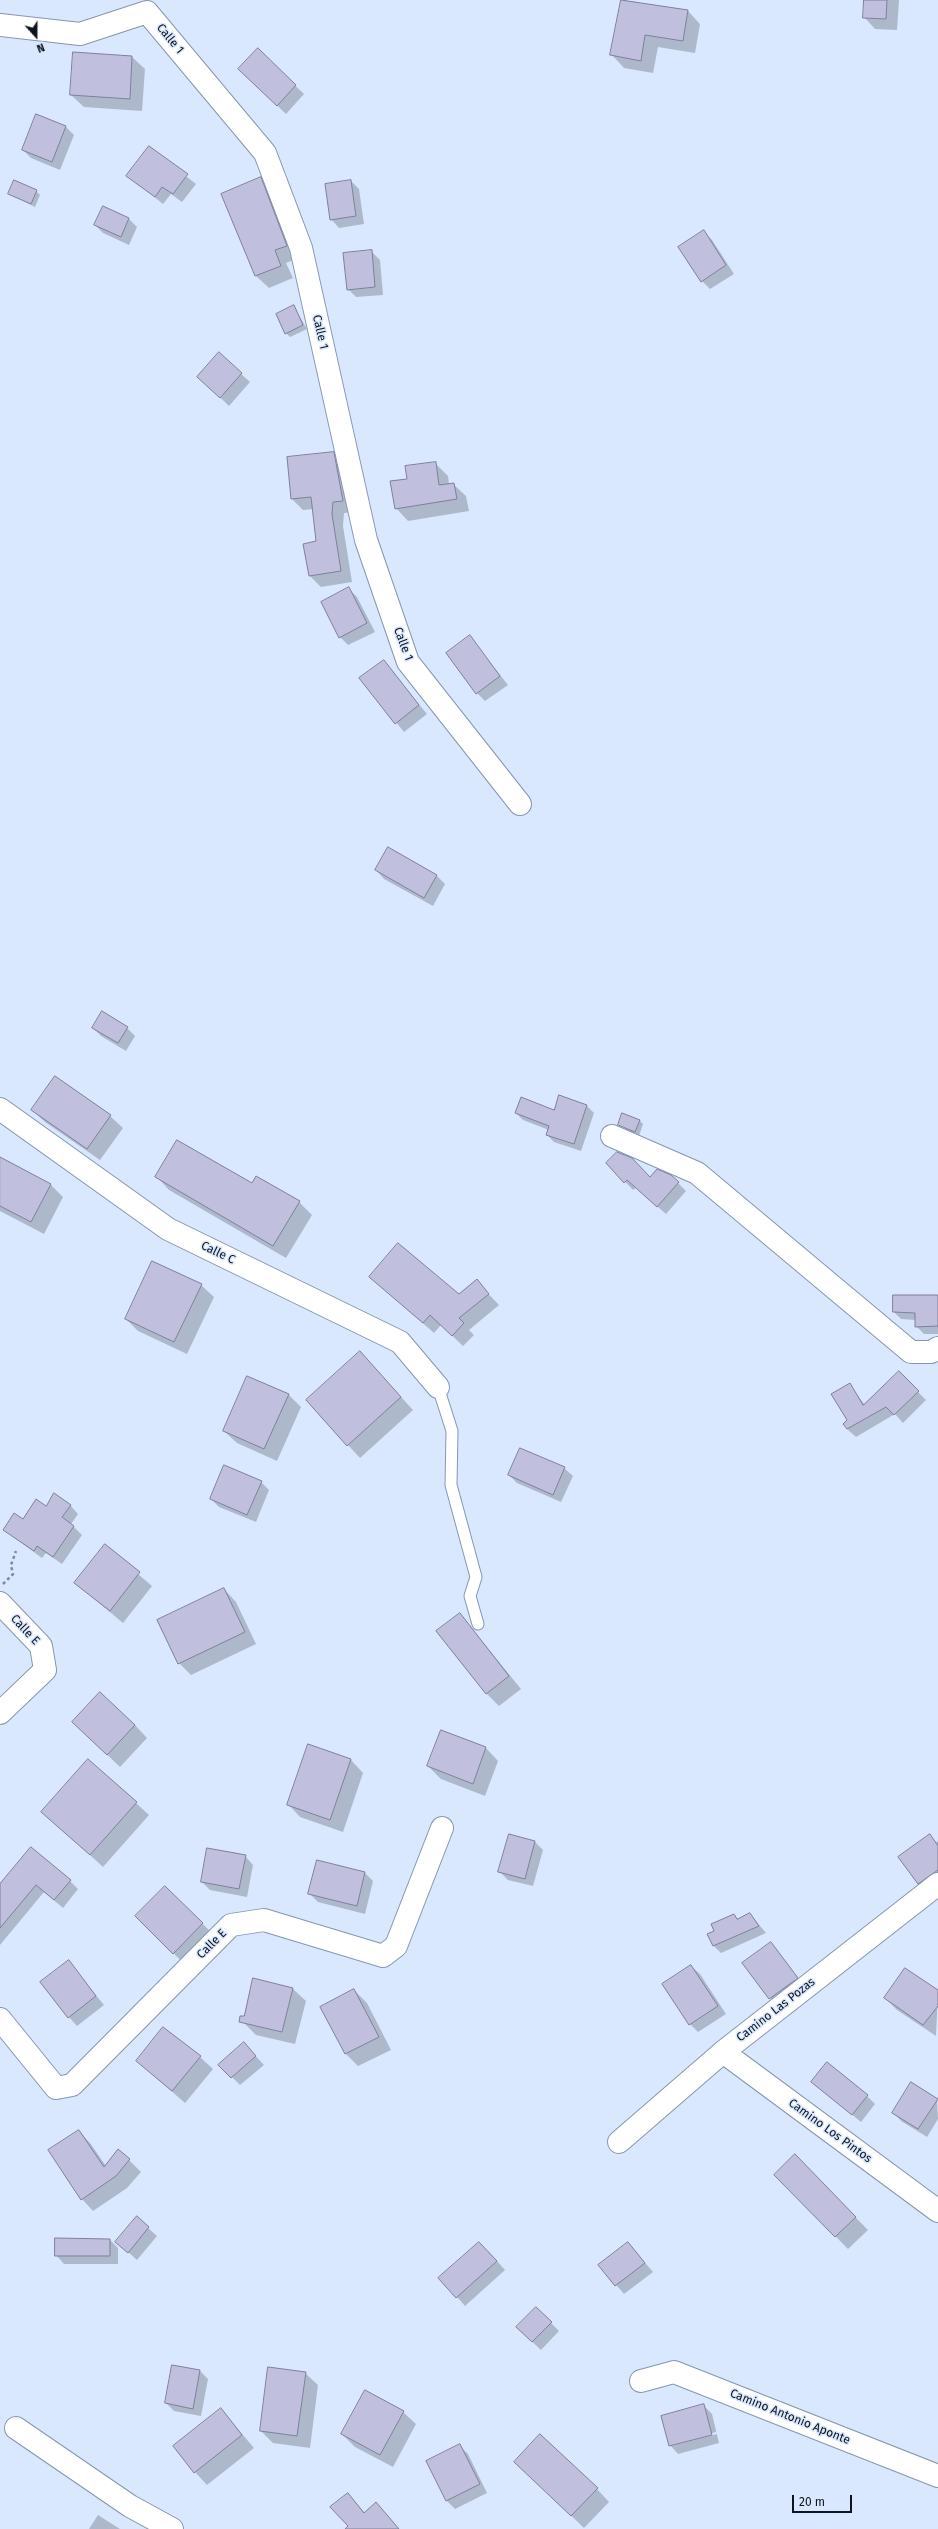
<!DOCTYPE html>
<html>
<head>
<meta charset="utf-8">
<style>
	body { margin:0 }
	#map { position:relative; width:938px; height:2529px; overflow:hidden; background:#d9e8fe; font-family:"Fira Sans",sans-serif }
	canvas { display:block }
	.north { position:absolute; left:16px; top:16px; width:40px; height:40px; -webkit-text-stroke:3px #d9e8fe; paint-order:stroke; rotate:159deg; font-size:11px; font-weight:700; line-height:16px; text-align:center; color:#0e141d }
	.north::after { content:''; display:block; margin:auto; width:14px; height:18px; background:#0e141d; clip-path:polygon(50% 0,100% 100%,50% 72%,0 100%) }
	.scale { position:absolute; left:792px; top:2495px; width:60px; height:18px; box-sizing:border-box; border:2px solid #0e141d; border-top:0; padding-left:5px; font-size:12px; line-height:14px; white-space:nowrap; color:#0e141d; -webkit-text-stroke:3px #d9e8fe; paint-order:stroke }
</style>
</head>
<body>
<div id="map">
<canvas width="938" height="2529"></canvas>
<div class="north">N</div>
<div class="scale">20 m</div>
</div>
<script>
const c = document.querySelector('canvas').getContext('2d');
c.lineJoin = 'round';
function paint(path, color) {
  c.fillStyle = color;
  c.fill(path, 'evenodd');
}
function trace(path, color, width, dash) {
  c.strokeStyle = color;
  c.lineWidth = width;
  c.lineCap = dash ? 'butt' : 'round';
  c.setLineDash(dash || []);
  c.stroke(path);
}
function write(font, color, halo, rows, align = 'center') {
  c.font = font + ' "Fira Sans",sans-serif';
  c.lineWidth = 3;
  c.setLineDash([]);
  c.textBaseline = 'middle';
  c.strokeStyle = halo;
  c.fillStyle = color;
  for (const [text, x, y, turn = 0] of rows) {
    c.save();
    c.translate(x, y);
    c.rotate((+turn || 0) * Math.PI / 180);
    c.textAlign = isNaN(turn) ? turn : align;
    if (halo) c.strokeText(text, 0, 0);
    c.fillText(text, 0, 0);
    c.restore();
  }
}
const shadow = new Path2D(`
	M622 0 688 11 700 24 695 53 658 47 653 73 624 68 612 55Z
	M865 0H899L897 30 875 29 864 17Z
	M258 50 304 94 286 114 247 77Z
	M74 53 132 57 145 69 142 111 84 107 71 95Z
	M66 127 74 135 60 170 31 158 23 150Z
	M149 147 196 184 182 202 171 194 163 204 128 176Z
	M261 178 273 191 299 258 286 263 293 278 269 288 256 276 223 194Z
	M351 181 359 189 364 224 339 228 331 219Z
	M36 191 40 195 35 207 9 194Z
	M129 219 137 227 129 245 103 233 95 225Z
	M704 232 712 240 734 274 710 289 702 281Z
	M371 251 380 260 383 295 356 297 348 289Z
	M294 307 307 329 290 337 286 333Z
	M219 354 250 382 229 406 207 385Z
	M333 453 345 464 353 512 344 513 343 526 352 582 321 587 310 576 317 542 314 509 303 510 292 499Z
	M435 463 448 476 449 484H453L466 496 469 511 408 521 396 508 409 480Z
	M349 589 357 597 375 632 348 645 340 637Z
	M470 637 508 685 485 701 477 693Z
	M383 661 427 714 404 732 361 679Z
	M388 849 437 876 445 884 433 906 384 879 376 870Z
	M93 1028H127L135 1036 126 1051 101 1036Z
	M586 1105 594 1113 581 1151 554 1142 547 1135 549 1130 523 1120 516 1113 555 1111Z
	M32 1110 110 1116 123 1128 100 1160 45 1122Z
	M639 1120 643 1124 639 1136 619 1125Z
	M0 1158 51 1185 63 1197 44 1234 0 1211Z
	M607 1163 650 1179 678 1183 686 1191 666 1214 636 1188 633 1190Z
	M157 1177 252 1185 299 1202 312 1215 286 1258 169 1190Z
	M370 1277 459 1296 476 1281 499 1305 469 1330 474 1335 463 1346 441 1325 434 1333Z
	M201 1285 214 1297 187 1354 138 1331 126 1319Z
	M938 1296V1334H924L916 1326V1320L901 1319 894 1312Z
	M372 1365 413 1410 360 1458 348 1445Z
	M899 1373 926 1400 903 1423 895 1414 856 1437 847 1429 849 1384 865 1405Z
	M288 1394 301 1407 277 1461 237 1443 224 1431Z
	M564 1468 573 1476 561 1502 517 1483 509 1475Z
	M261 1482 269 1490 256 1522 219 1507 211 1499Z
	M70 1505 78 1514 71 1524 82 1535 62 1564 46 1553 42 1558 4 1530 46 1507Z
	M105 1546 152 1586 123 1623 75 1583Z
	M224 1589 236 1602 256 1644 191 1675 179 1663Z
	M460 1614 521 1689 499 1706 486 1693Z
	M73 1722 135 1725 147 1738 120 1767Z
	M441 1732 486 1748 498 1761 485 1796 441 1779 428 1766Z
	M308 1746 351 1760 363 1773 343 1832 300 1817 288 1804Z
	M136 1803 149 1815 103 1867 43 1812Z
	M509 1835 535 1842 543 1850 533 1886 508 1880 499 1871Z
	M930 1836 936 1842 938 1841V1884L927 1892 919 1883Z
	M245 1856 253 1865 247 1897 210 1890 202 1882Z
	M365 1873 373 1881 365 1914 318 1902 309 1893Z
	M70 1881 78 1889 63 1908 44 1892 0 1945V1882Z
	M165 1887 215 1936 186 1966 137 1916Z
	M750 1914 766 1933 721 1953 714 1946 709 1934 734 1915 739 1920Z
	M771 1943 805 1987 778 2007 770 1998Z
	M68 1961 104 2005 77 2026 69 2017Z
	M691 1966 700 1974 726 2014 698 2032 690 2024Z
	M254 1979 293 1989 306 2001 295 2044 256 2035 243 2022Z
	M354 1990 367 2003 391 2050 358 2066 346 2054 322 2007Z
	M938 1992 936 2036 897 2010 885 1998Z
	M252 2052 264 2065 240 2085 220 2065Z
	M200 2057 213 2069 185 2103 137 2061Z
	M812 2082 867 2096 875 2104 861 2122Z
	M937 2099 938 2119 927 2137 901 2121 893 2112Z
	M79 2131 90 2143 106 2166 129 2160 141 2172 127 2188 93 2211 82 2199Z
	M795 2156 868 2230 848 2249 775 2175Z
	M137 2218 157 2236 137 2260 117 2242Z
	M110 2240 118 2248V2264H64L56 2255Z
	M628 2243 653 2272 624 2294 599 2265Z
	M488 2251 505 2270 465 2306 457 2297Z
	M536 2308 559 2331 541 2350 526 2336Z
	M200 2371 208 2379 201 2416 174 2411 166 2403Z
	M305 2373 318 2385 310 2448 273 2443 261 2431Z
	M703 2405 712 2414 719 2443 678 2454 670 2445ZM716 2432 717 2434 674 2445V2443Z
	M221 2409 254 2448 207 2485 195 2472Z
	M403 2412 416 2424 393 2467 355 2447 342 2434Z
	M460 2446 468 2454 487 2493 455 2509 447 2501Z
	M528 2474 597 2489 609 2502 584 2528Z
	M348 2494 365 2513 376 2504 399 2529H351L331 2507Z
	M98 2515 120 2529H89Z`);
const building = new Path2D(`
	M621 0 688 10 683 41 645 35 641 61 610 55Z
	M864 0H887L886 19 863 18Z
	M258 48 296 85 277 106 238 69Z
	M73 52 132 56 130 99 70 95Z
	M36 114 66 126 52 162 22 150Z
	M149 146 188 174 173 194 162 187 155 197 126 176Z
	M261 177 287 246 275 250 281 266 255 276 221 194Z
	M14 180 37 190 31 204 8 194Z
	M351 180 356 216 330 220 325 184Z
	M103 206 129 218 121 237 94 225Z
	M704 230 726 265 701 282 678 247Z
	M372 250 375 287 347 290 343 253Z
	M294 305 303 325 285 334 276 314Z
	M219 352 242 373 220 398 197 377Z
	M334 452 343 501 333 502 332 514 341 571 309 576 303 544 316 541 311 497 291 499 287 457Z
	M436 462 439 485 454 483 457 499 395 509 390 481 407 479 405 466Z
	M349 587 367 623 339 638 321 602Z
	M470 635 500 676 476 694 446 653Z
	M384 660 419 705 395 724 359 678Z
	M388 847 437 875 424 898 375 870Z
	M102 1011 128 1027 118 1043 92 1028Z
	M55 1076 111 1115 87 1149 31 1110Z
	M559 1095 587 1105 574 1144 546 1135 549 1126 515 1113 521 1097 554 1110Z
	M622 1113 640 1120 635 1132 618 1125Z
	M177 1140 252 1183 256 1176 300 1201 273 1246 155 1177Z
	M617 1152 632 1158 650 1177 657 1169 671 1175 679 1182 657 1207 627 1180 624 1183 606 1163Z
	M0 1157 51 1184 31 1222 0 1206Z
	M398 1243 459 1294 477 1279 489 1294 459 1318 464 1323 452 1336 430 1315 423 1323 369 1277Z
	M152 1261 202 1284 174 1342 125 1319Z
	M893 1295H938V1326L915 1327V1313L893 1312Z
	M360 1351 401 1397 347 1446 306 1400Z
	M899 1371 919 1391 894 1415 886 1407 847 1429 843 1424 847 1420 831 1394 850 1383 863 1405Z
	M247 1376 289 1394 264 1449 223 1431Z
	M520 1448 565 1467 553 1495 508 1475Z
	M224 1465 262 1481 247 1515 210 1499Z
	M54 1493 71 1505 62 1517 74 1526 53 1557 37 1546 34 1551 3 1530 14 1513 23 1519 36 1499 46 1506Z
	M105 1544 140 1572 110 1611 74 1583Z
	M224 1588 245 1632 178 1664 157 1620Z
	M460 1613 509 1676 486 1694 436 1631Z
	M100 1692 135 1725 107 1755 72 1722Z
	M441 1730 486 1747 473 1784 427 1766Z
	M308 1744 351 1759 330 1820 287 1805Z
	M88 1759 137 1802 90 1855 41 1812Z
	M509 1834 535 1841 525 1879 498 1872Z
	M930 1834 938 1846V1870L918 1884 898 1857Z
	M31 1847 71 1880 54 1900 36 1885 0 1928V1884Z
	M207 1848 246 1855 239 1889 201 1882Z
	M317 1860 365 1872 357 1906 308 1894Z
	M165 1886 203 1923 173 1954 135 1916Z
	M750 1913 759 1926 713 1946 707 1934 714 1931 711 1924 734 1914 737 1919Z
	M771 1942 798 1978 769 1999 742 1963Z
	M69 1960 96 1996 68 2018 40 1982Z
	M691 1965 718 2006 689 2025 662 1984Z
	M905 1968 938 1990V2006L923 2025 884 1998Z
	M253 1978 293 1988 282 2032 239 2022 240 2016H244Z
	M354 1989 379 2037 345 2054 320 2007Z
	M163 2027 201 2056 172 2091 136 2061Z
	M244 2042 256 2056 231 2078 218 2065Z
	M827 2062 868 2095 852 2115 811 2082Z
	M911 2082 938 2099 918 2129 892 2113Z
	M79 2130 104 2167 118 2149 130 2159 116 2176 81 2200 48 2150Z
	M795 2154 856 2217 835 2237 774 2175Z
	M137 2216 149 2227 128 2253 115 2242Z
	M55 2238 110 2239V2256H55Z
	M479 2242 497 2261 456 2298 438 2278Z
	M628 2242 645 2263 615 2286 598 2265Z
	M536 2307 552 2322 532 2342 516 2327Z
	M172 2365 200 2370 193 2409 165 2403Z
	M268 2367 306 2372 297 2436 260 2431Z
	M365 2390 404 2411 380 2455 341 2434Z
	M704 2404 712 2435 669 2446 661 2416Z
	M221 2408 242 2435 194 2473 173 2446Z
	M540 2434 598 2488 571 2516 514 2462Z
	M460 2444 480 2484 446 2501 426 2461Z
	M348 2493 364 2513 376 2502 399 2529H345L348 2526 330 2507Z`);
const path = new Path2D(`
	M3 1584 13 1574 11 1565 16 1551`);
const service = new Path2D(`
	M438 1387 452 1431 451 1485 476 1577 470 1596 478 1624`);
const minor = new Path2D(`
	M147 12 265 153 301 248 366 540 408 662 520 804
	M0 25 80 34 147 12
	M0 1109 168 1229 400 1342 438 1387
	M612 1136 697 1173 911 1352H931L938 1348
	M0 1603 41 1646 45 1670 0 1713
	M0 2019 56 2088 72 2085 231 1925 264 1920 383 1956 396 1946 442 1828
	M723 2052 938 2211
	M619 2142 723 2052 938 1884
	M641 2381 674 2372 938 2476
	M16 2428 130 2506 172 2529`);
const streetNames = [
	["Calle 1",170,39,50],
	["Calle 1",320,332,77],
	["Calle 1",403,644,69],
	["Calle C",218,1253,26],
	["Calle E",25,1630,47],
	["Calle E",212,1944,-45],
	["Camino Las Pozas",776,2010,-38],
	["Camino Los Pintos",830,2131,36],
	["Camino Antonio Aponte",790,2417,22]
];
paint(shadow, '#0003');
paint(building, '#c0c0de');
trace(building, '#7f7f9b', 1);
trace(service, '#8597b0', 13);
trace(minor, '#8597b0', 24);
trace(path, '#7e8999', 2.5, [3, 3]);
trace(service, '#fff', 11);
trace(minor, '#fff', 22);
write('12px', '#0e141d', '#d9e8fe', streetNames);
</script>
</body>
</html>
